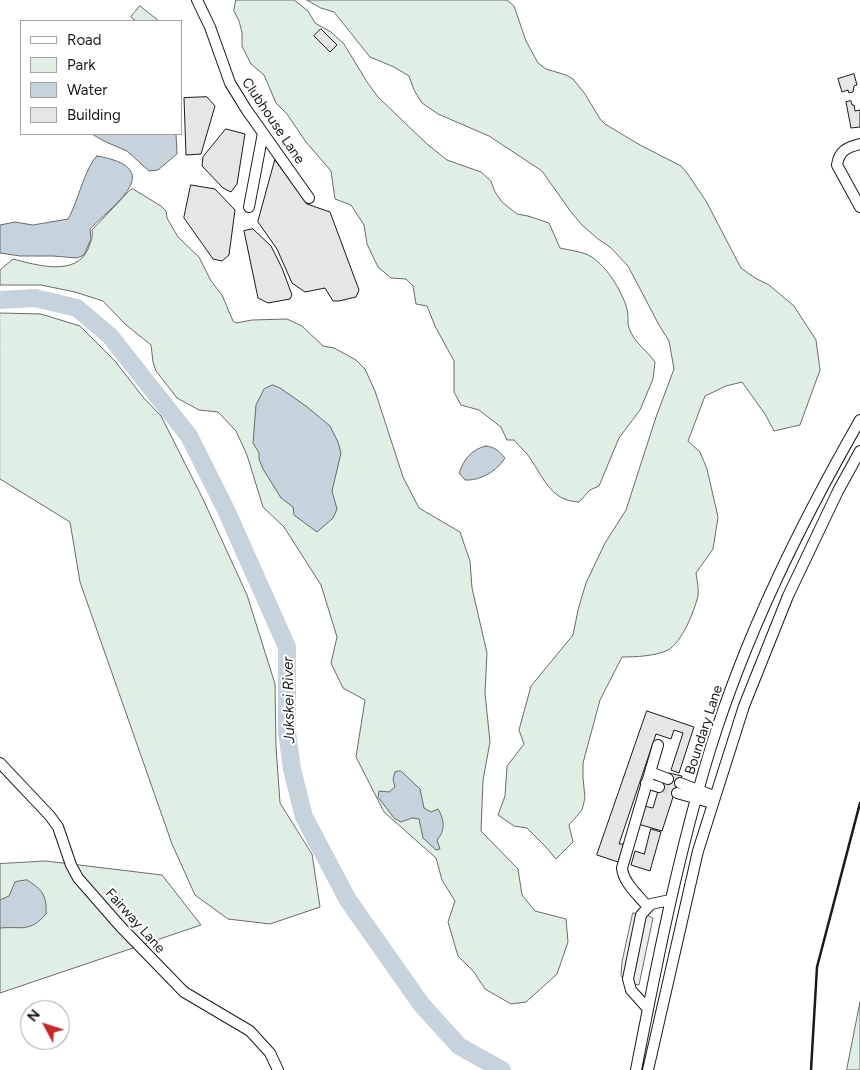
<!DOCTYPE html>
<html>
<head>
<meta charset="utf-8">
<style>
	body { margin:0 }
	#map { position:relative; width:860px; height:1070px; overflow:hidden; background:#fff; font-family:Figtree,sans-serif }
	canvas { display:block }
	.legend { position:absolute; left:20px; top:20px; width:162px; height:115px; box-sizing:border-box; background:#fff; border:1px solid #a3a3a3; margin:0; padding:6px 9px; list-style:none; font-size:15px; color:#1a1a1a }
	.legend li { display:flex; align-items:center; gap:10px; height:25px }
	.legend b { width:25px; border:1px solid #a3a3a3 }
	.north { position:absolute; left:20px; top:1000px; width:50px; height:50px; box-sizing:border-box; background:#fff; border:1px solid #a3a3a3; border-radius:50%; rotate:310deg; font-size:14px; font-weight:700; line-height:20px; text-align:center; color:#1a1a1a }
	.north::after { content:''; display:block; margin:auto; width:18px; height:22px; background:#c62828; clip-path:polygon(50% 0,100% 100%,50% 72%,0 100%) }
</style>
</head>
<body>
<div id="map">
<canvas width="860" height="1070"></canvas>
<ul class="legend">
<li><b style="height:6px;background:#fff"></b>Road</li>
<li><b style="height:14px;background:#e0efe3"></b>Park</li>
<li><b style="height:14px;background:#c6d2dc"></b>Water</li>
<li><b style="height:14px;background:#e6e6e6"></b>Building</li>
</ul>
<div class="north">N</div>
</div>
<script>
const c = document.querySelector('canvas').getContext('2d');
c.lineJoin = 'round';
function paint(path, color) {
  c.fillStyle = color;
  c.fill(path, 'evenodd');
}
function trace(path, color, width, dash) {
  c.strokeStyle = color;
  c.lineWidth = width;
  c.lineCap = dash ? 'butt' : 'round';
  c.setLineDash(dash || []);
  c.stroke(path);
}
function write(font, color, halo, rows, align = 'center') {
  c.font = font + ' Figtree,sans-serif';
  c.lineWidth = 4;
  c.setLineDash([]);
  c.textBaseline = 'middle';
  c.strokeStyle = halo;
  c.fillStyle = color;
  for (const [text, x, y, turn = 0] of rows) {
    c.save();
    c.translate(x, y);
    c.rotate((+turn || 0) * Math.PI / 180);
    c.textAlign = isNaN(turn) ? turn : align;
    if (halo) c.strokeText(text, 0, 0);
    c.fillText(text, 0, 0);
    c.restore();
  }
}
const green = new Path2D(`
	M236 0H294L308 11 315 23 331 32 344 44 367 82 378 97 427 144 447 160 481 172 491 181 495 192 502 202 517 214 528 216 549 223 560 248C568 250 578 251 586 254 605 262 622 291 627 309 629 315 627 323 629 328 634 343 647 350 655 362L653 379 640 410 619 438 599 486 590 490 579 502C549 501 543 475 527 454 523 449 518 445 514 440H507L501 427 479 410 461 405 454 392V361L435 326 427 306 416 304 413 286 406 279 391 278 378 267 367 244 364 225 351 205 335 199 331 171 306 142 287 114 276 103 264 75 251 64 242 46V32L239 21 234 11Z
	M307 0H507L514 6 526 41 538 63 546 69 566 75 573 79 585 94 600 119 605 124 640 145 681 166 687 173 706 201 741 268 755 278 769 285 794 306 816 340 820 370 800 425 774 431 765 414 742 382 726 386 705 396 688 441 700 452 707 469 718 517 713 549 696 573C697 580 699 589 698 596 694 612 682 642 668 650 656 656 636 657 622 657L600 700 583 763V778L585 798 582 810 569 825 573 842 556 859 545 846 527 828 514 826 498 815 505 796 507 766 524 744 519 730 531 686 573 635 578 610 586 583 605 543 626 510 656 417 674 369 669 341 659 325 628 266 610 247 598 239 582 225 571 212 542 171 489 136 438 114 422 103 414 90 409 76 394 67 370 57 334 12 321 8Z
	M140 6 159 21H136L131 17Z
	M133 189 161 206 166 211 167 218 178 237 199 257 211 281 222 295 233 321 236 323 252 320 287 319 302 326 323 346 334 348 356 360 365 369 375 391 403 477 419 508 460 532 470 561 472 588 487 653 485 693 490 742 483 780 481 831 518 869 522 895 535 911 566 919 568 942 557 974 526 1002 511 1004 485 989 474 972 458 956 448 922 455 901 442 880 436 858 384 812 356 757 365 700 343 688 331 663 337 637 321 585 284 527 263 507 247 455 236 431 218 412 199 410 177 398 156 371 153 362 151 345 125 324 103 301 75 292 41 285H0V270L13 259C36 265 76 277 88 249 91 241 93 238 92 230L130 190Z
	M0 313 41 314 80 326 115 361 143 397 161 416 203 499 247 595 275 684 276 747 280 803 312 854 320 907 270 924 228 919 195 895 172 844 80 582 70 522 0 479Z
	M46 861 162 875 201 925 0 993V864Z
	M860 1002V1070H847Z`);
const parking = new Path2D(`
	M633 913 647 915 653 918 639 985 628 983 621 976 622 962Z`);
const water = new Path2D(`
	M92 134H176L177 154 158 170 149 171 127 151 106 142Z
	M97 156C166 168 118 201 90 229L91 239 84 255 77 258 53 256H20L0 253V225L15 222 33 225 68 219C78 202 85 167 97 156Z
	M273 385 280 388 306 406 330 426 338 442 341 453 332 491 337 509 333 518 317 532 294 515 293 507 281 498 263 469 259 459V453L253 443 256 405 264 389Z
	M486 446C495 447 499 451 505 458 497 471 480 481 465 480L459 473C464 459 472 449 486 446Z
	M401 771 420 789 424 808 431 812 438 809C444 819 446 830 437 840L440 849 436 850 423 838 419 819 412 818 401 822 394 818 378 797 379 791 389 792 395 787 393 779 395 772Z
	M27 880C43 890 47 896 46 914 29 933 23 926 0 928V900L9 896 15 882Z`);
const river = new Path2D(`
	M0 300 35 298 77 308 110 336 189 436 226 510 287 647V732L292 769 304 817 348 900 421 1004 459 1046 502 1070`);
const building = new Path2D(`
	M321 29 337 45 330 52 314 36Z
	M854 74 857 85 854 86 853 92 849 93 848 90 842 92 838 79Z
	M207 97 215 106 201 154 186 155 184 98Z
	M851 101 852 105H854L855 111 860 110V127L851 128 846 102Z
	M226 129 245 134 237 184 231 192 223 188 202 166 203 157Z
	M275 160 307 204 330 212 359 290 356 297 339 301H333L325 288 305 292 292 283 277 249 258 222Z
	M191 185 215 189 235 210 229 255 222 261 213 259 184 218Z
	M253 229 271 246 282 268 292 295 290 299 268 303 258 298 244 231Z
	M647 711 694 727 679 773 671 770 683 733 674 730 671 739 656 734 619 844H624L618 862 597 855Z
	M669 773 682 776 676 794H674L662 831 638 824 644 806 653 808 660 784 665 785Z
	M651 829 661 832 650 871 631 865 635 851 644 854Z`);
const minorTunnel = new Path2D(`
	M659 787 677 793`);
const minor = new Path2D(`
	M197 0 210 27 230 83 246 109 309 198
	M860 144C847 147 839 151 837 165L860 207
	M249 207 263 133
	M0 763 50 816 58 827 71 865 78 878 120 926 184 992 250 1031 270 1053 278 1070
	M650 772 668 779
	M646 783 659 787
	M680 783 714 796
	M677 793 712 803
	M647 906C638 895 623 882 622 868L658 745
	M648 1009 631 990 628 979 641 915 651 904 670 900
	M636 1070C657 962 678 855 710 750 746 634 800 525 860 420
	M648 1070 698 851 744 706 788 596 838 491 860 451`);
const wall = new Path2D(`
	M811 1070 817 967 860 803`);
const streetNames = [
	["Clubhouse Lane",273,121,56],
	["Boundary Lane",704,730,-72],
	["Fairway Lane",135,921,48]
];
const waterNames = [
	["Jukskei River",289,700,-91]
];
paint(green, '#e0efe3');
trace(green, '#6a6a6a', 1);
paint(parking, '#ededed');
trace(parking, '#6a6a6a', 1);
paint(water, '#c6d2dc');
trace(water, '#6a6a6a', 1);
trace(river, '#c6d2dc', 18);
paint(building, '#e6e6e6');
trace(building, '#1a1a1a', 1);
trace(minorTunnel, '#ddd', 10, [10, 5]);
trace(minor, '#1a1a1a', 12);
trace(minor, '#fff', 10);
trace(wall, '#1a1a1a', 2.5);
write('14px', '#1a1a1a', '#fff', streetNames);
write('italic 15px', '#1a1a1a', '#fff', waterNames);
</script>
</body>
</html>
